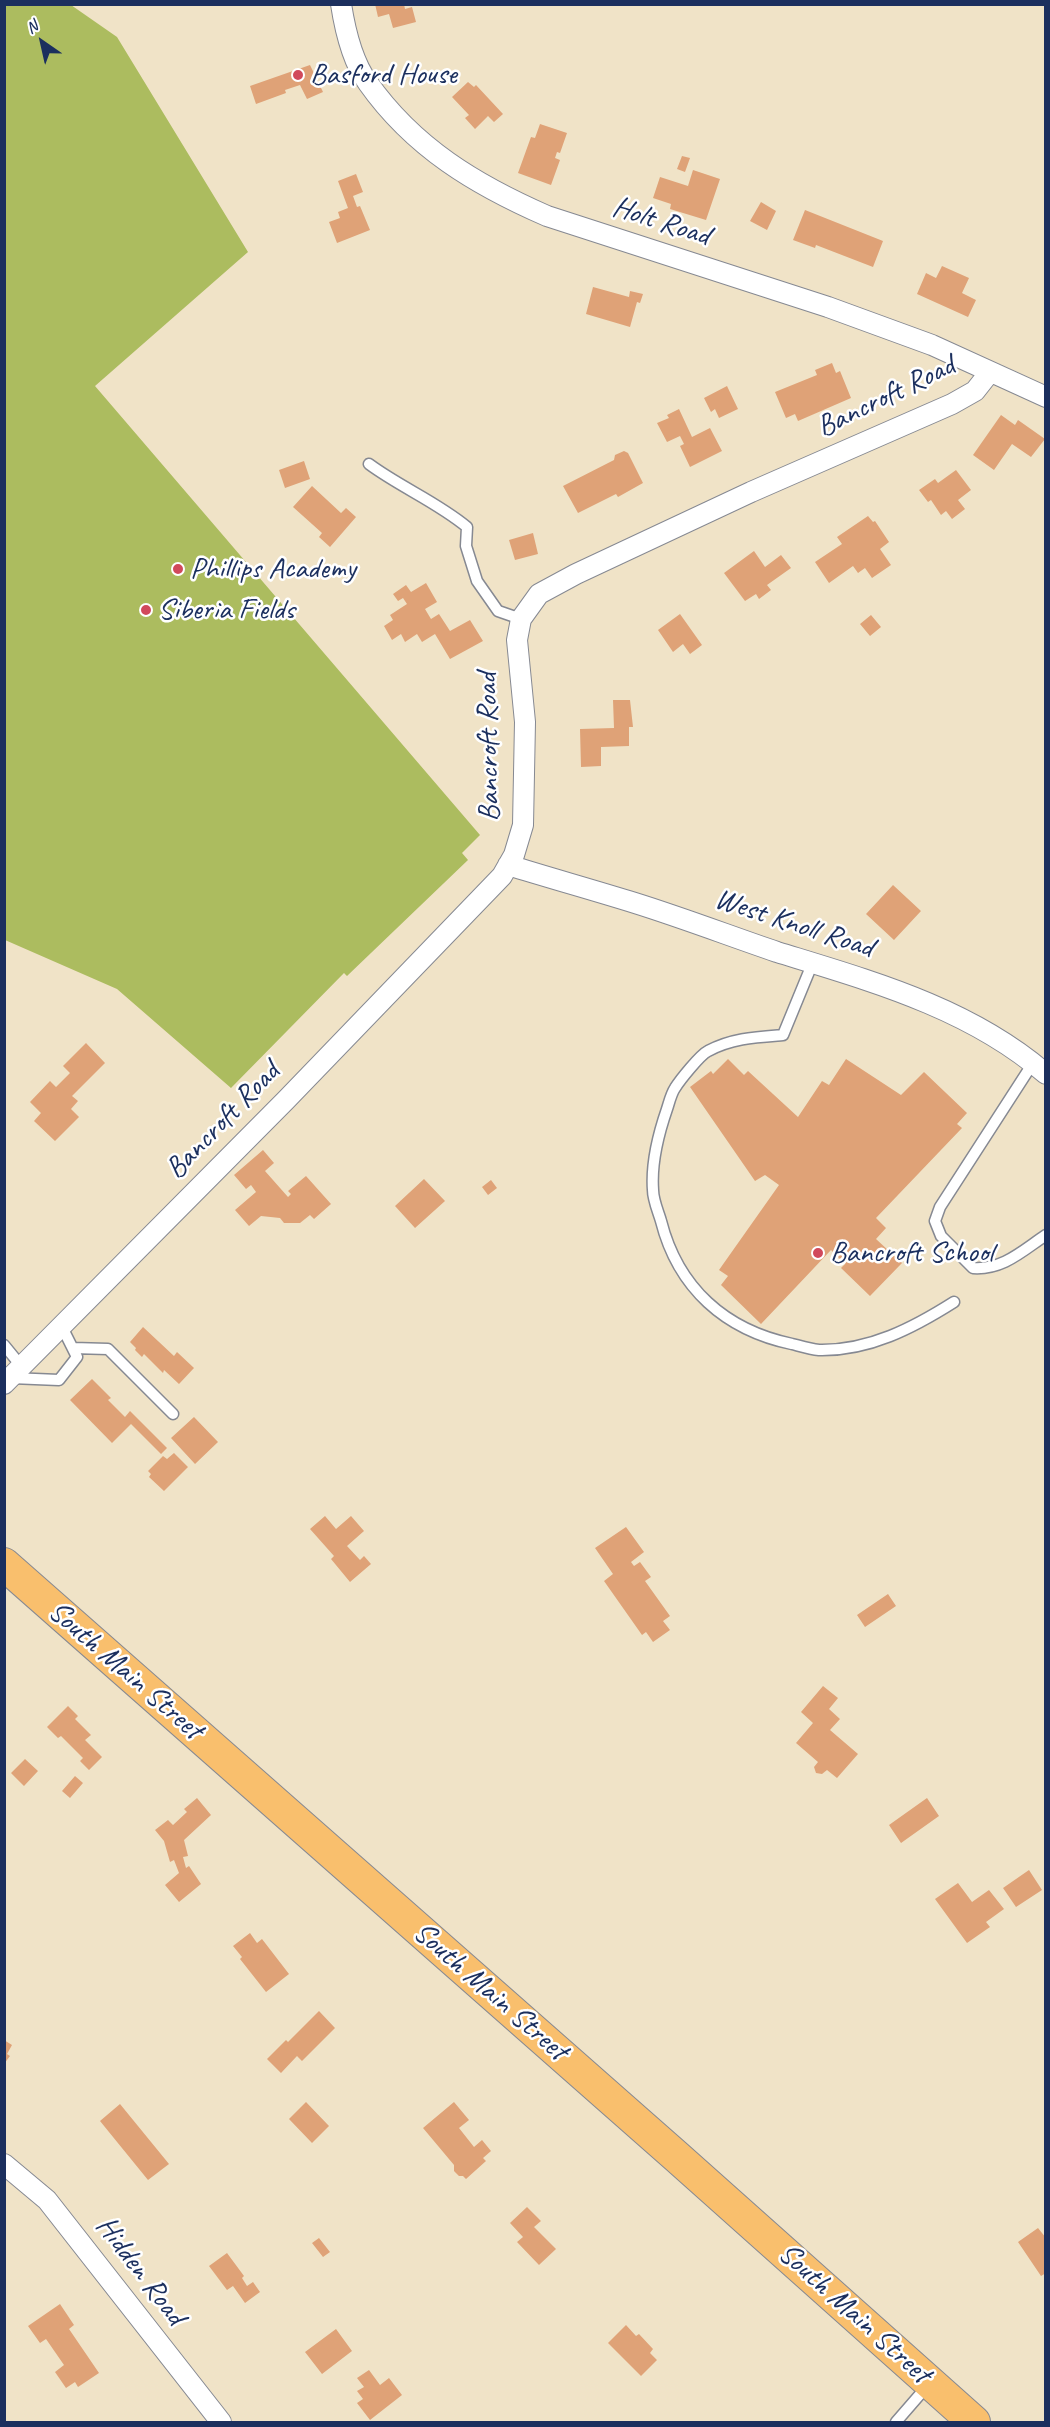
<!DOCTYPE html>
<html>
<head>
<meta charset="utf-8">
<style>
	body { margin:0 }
	#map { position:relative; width:1050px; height:2427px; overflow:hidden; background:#f0e3c7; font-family:Caveat,sans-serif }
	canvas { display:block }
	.frame { position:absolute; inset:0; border:6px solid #1b2f5e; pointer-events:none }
	.north { position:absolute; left:12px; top:12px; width:60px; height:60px; -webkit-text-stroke:4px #fff; paint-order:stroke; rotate:326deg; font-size:16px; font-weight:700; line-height:24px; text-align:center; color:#1b2f5e }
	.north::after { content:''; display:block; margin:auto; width:21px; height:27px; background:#1b2f5e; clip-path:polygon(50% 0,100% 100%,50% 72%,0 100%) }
</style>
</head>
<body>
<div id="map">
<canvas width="1050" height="2427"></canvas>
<div class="frame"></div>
<div class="north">N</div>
</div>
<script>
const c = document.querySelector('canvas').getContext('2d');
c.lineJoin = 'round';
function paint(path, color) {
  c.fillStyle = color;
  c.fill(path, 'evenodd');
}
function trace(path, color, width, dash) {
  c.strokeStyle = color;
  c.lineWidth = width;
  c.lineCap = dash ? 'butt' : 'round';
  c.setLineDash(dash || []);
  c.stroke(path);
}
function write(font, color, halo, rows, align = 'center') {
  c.font = font + ' Caveat,sans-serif';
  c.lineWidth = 5;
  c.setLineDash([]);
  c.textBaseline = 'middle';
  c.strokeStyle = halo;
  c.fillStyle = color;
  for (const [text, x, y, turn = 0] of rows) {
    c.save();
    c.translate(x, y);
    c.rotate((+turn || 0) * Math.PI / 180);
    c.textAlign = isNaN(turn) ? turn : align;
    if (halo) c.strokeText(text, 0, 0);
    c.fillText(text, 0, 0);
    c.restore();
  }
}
const green = new Path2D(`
	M5 4 71 5 117 37 248 252 95 386 480 835 462 853 468 860 347 976 344 973 231 1088 117 989 5 940Z`);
const building = new Path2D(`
	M375 4H404L405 9 412 7 416 22 393 28 389 14 378 17Z
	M310 65 323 92 307 99 300 85 285 90 286 93 256 104 250 86Z
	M468 82 474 87 476 85 503 114 494 122 488 116 475 129 465 118 469 115 452 97Z
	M540 124 567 133 560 153 557 152 555 158 560 160 551 185 518 173 531 137 535 138Z
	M682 156 690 158 685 172 677 169Z
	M693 170 720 179 706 220 670 209 671 204 653 198 660 177 688 186Z
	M356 174 363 192 353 196 357 207 360 206 370 230 337 243 329 222 340 218 338 212 348 208 338 181Z
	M761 202 776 211 767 230 750 221Z
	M805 210 883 241 873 267 816 245 815 248 793 240Z
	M942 266 969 278 962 293 976 300 968 317 917 294 926 273 936 278Z
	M593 287 629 297 630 291 643 294 640 303 637 302 630 327 586 314Z
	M832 363 836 373 840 371 851 398 798 421 795 414 786 418 775 392 817 375 815 370Z
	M727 386 738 409 719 418 715 409 711 412 704 398Z
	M679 409 692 437 710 428 722 451 690 467 680 446 684 444 680 436 667 442 657 423 669 418 667 415Z
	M1001 415 1015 425 1018 420 1045 439 1031 457 1012 444 994 470 973 455Z
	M624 451 628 453 643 483 618 497 616 494 578 513 563 486 614 460 615 455Z
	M304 461 310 479 285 488 279 470Z
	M956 470 971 490 958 500 965 509 952 519 946 511 941 515 931 500 928 502 919 490 935 479 938 483Z
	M312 486 341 513 346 508 356 517 330 547 319 537 322 533 293 507Z
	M868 516 873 522 875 521 889 542 880 549 891 565 872 578 865 568 858 573 853 566 829 583 815 562 842 544 837 537Z
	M533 533 538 554 515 560 509 540Z
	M754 551 765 567 781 555 791 568 767 585 771 590 759 599 756 594 745 601 724 573Z
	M426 583 437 602 425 609 431 619 439 614 450 631 470 620 483 641 450 659 435 634 422 642 417 634 405 642 401 634 392 640 384 626 393 620 390 615 407 604 403 598 398 601 393 594 406 585 411 592Z
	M680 614 702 645 690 654 683 644 673 652 658 630Z
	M871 615 881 627 870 636 860 624Z
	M613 700H630L633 727H629V746L601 747V766L581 767 580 729 614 728Z
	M893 885 921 911 894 940 866 914Z
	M86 1043 105 1063 72 1096 78 1101 71 1109 79 1117 55 1141 34 1121 41 1113 30 1102 50 1081 56 1087 70 1073 63 1066Z
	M728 1059 744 1075 748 1071 798 1117 822 1081 829 1085 846 1059 901 1095 924 1072 967 1113 957 1124 962 1128 876 1218 886 1228 876 1239 902 1263 870 1296 841 1268 845 1264 831 1250 761 1324 721 1285 728 1276 719 1270 779 1185 765 1175 755 1181 690 1087 711 1071 713 1074Z
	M263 1150 274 1163 265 1171 288 1197 291 1194 288 1191 306 1176 331 1204 314 1219 310 1215 300 1223H284L280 1218 261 1216 249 1226 235 1210 256 1192 251 1185 246 1189 234 1175Z
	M424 1179 445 1201 415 1228 395 1206Z
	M491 1180 497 1188 488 1195 482 1187Z
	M143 1327 174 1356 177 1352 194 1368 179 1384 164 1370 163 1373 144 1354 142 1357 135 1350 136 1348 130 1342Z
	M92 1379 111 1398 108 1400 125 1417 130 1411 167 1448 161 1454 131 1424 112 1443 70 1400Z
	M194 1417 218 1442 195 1464 171 1438Z
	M174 1453 188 1467 164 1491 149 1477 151 1474 148 1471 163 1456 167 1459Z
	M325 1516 336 1529 351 1516 364 1531 347 1546 360 1560 364 1556 371 1564 350 1582 331 1559 334 1556 310 1529Z
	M626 1527 644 1552 631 1562 634 1566 640 1562 651 1577 645 1581 670 1616 663 1621 670 1630 653 1642 646 1632 642 1635 604 1581 613 1574 595 1548Z
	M888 1594 896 1606 865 1627 857 1615Z
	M823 1686 838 1698 829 1709 840 1719 830 1730 858 1754 837 1778 827 1770 822 1774 816 1773 814 1767 818 1762 796 1743 813 1723 801 1712Z
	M68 1706 78 1716 75 1719 91 1735 85 1740 102 1757 89 1770 80 1761 83 1758 61 1736 58 1738 47 1727Z
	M25 1759 38 1771 24 1786 11 1773Z
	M75 1776 83 1783 70 1798 62 1791Z
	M197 1798 211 1815 184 1840 188 1856 183 1857 186 1868 189 1866 201 1884 179 1902 165 1885 179 1873 174 1860 170 1862 164 1841 155 1830 168 1820 173 1825 187 1812 184 1809Z
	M927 1798 939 1816 901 1843 889 1825Z
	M1029 1870 1042 1890 1016 1907 1003 1888Z
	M958 1883 972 1902 989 1890 1004 1909 986 1922 990 1927 967 1943 935 1899Z
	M250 1933 257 1943 262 1939 289 1974 266 1992 240 1959 242 1957 233 1946Z
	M319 2011 335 2028 302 2061 297 2056 281 2073 267 2059 286 2040 288 2042Z
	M4 2040 12 2045 7 2054 10 2056 4 2064Z
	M306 2102 329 2126 312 2143 289 2119Z
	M454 2102 469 2120 459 2128 474 2147 482 2140 491 2151 483 2158 486 2161 466 2179 463 2176H459L454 2171V2165L423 2128Z
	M120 2104 169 2164 148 2180 100 2121Z
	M527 2207 541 2221 534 2227 556 2249 539 2265 517 2242 523 2237 510 2223Z
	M1038 2228 1046 2238V2273L1041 2276 1018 2242Z
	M319 2238 330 2252 323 2257 312 2243Z
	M227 2253 244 2276 242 2278 247 2286 253 2282 260 2292 245 2303 233 2286 227 2290 209 2266Z
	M60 2304 74 2325 69 2329 99 2373 78 2387 75 2382 66 2388 55 2372 64 2365 46 2339 40 2343 28 2326Z
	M626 2325 636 2336 639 2334 653 2349 650 2353 657 2360 641 2376 608 2343Z
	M336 2329 352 2351 322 2374 305 2352Z
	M369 2370 380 2385 389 2378 402 2395 370 2420 357 2403 363 2399 357 2391 364 2387 357 2378Z`);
const lane = new Path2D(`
	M369 464C400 487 437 502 467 527L466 546 477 581 498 611 521 619
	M813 962 783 1035C757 1037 732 1038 708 1051 700 1055 680 1080 675 1088 671 1094 669 1103 667 1109 658 1135 651 1163 653 1190 653 1200 658 1211 661 1221 678 1288 725 1330 792 1344 800 1346 810 1349 819 1350 869 1351 913 1328 954 1302
	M1033 1063 940 1207 935 1221 941 1236 973 1268C1003 1270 1022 1251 1046 1235
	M4 1345 22 1367
	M73 1348 108 1349 173 1414
	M11 1378 59 1380 77 1357 62 1327
	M896 2422 929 2384`);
const street = new Path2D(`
	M341 4C345 30 352 61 368 83 414 148 476 185 547 216L828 307 932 345 1046 397
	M508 865C550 878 593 890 635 903 683 918 730 936 777 952 871 981 970 1008 1046 1074
	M4 1384 286 1100 502 876 514 855 523 825 525 722 517 640 521 619 539 594 576 574 751 492 952 404 975 391 990 372
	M4 2164 47 2200 221 2422`);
const primary = new Path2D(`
	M4 1564 677 2157 974 2422`);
const markers = [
	[298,75,6,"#d1495b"],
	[178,569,6,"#d1495b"],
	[146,610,6,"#d1495b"],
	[818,1253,6,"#d1495b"]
];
const poiNames = [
	["Basford House",310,75],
	["Phillips Academy",190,569],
	["Siberia Fields",158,610],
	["Bancroft School",830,1253]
];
const streetNames = [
	["Holt Road",661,222,18],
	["Bancroft Road",886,397,-26],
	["Bancroft Road",489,747,-91],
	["West Knoll Road",794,924,18],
	["Bancroft Road",223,1121,-46],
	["South Main Street",125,1671,41],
	["South Main Street",490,1992,41],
	["Hidden Road",140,2271,53],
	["South Main Street",854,2314,42]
];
paint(green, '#acbc5f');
paint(building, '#dfa277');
trace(lane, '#868992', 13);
trace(street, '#868992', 22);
trace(primary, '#868992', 34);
trace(lane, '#fff', 10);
trace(street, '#fff', 20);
trace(primary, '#f9bf6d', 32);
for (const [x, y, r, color] of markers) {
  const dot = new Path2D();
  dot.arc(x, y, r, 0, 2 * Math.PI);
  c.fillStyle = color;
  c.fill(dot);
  trace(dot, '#fff', 2);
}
write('30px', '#1b2f5e', '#fff', poiNames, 'left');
write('30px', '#1b2f5e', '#fff', streetNames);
</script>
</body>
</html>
